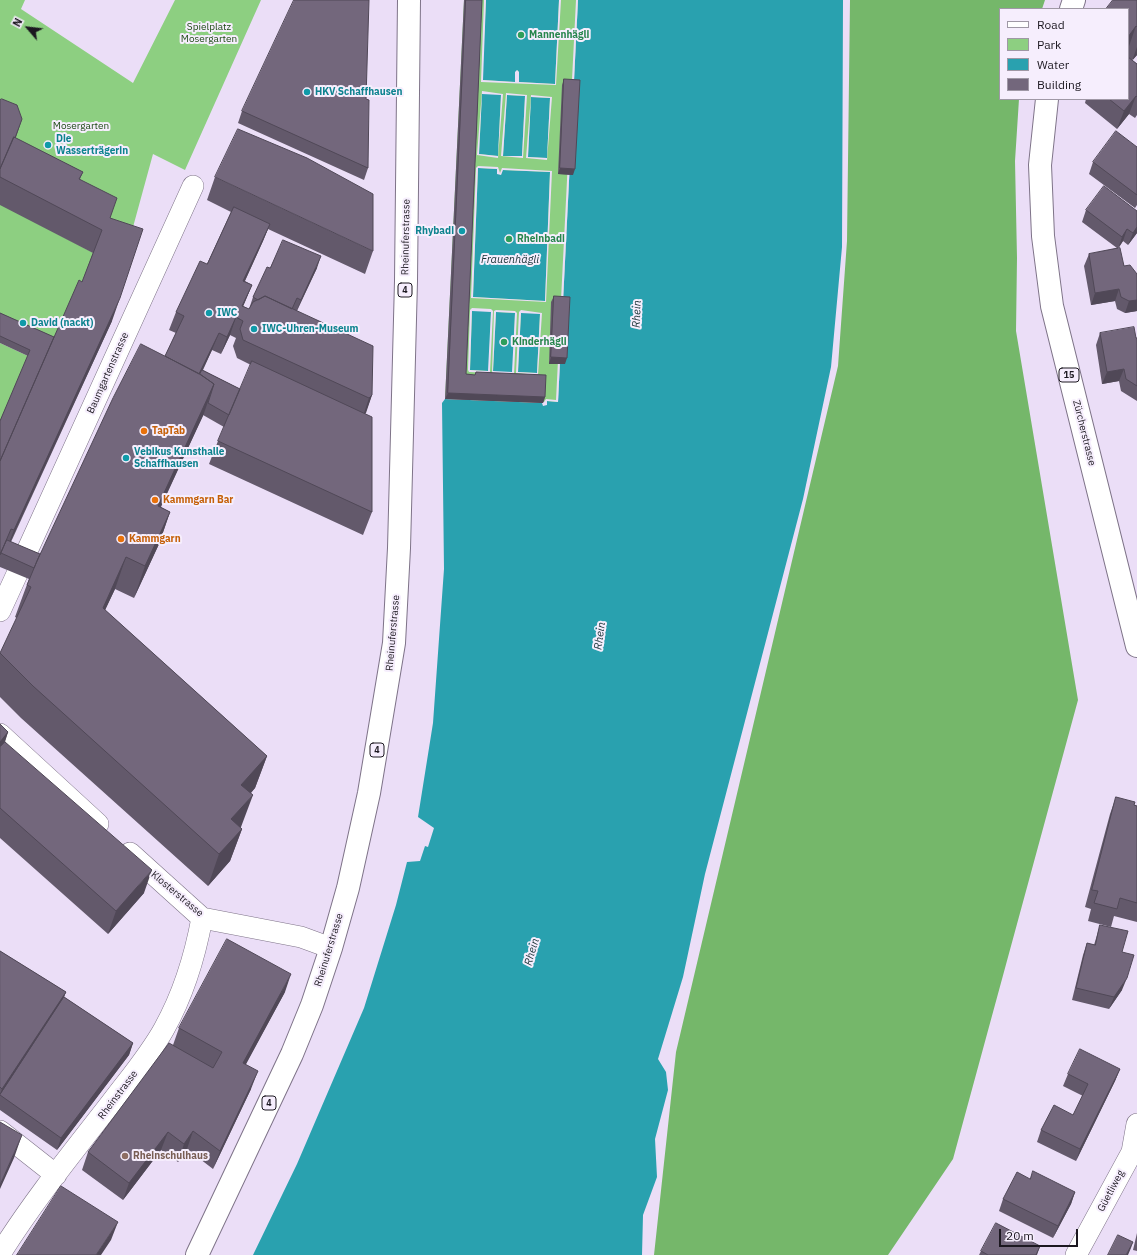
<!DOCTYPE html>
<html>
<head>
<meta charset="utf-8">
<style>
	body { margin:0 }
	#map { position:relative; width:1137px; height:1255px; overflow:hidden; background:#ebdef7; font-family:"IBM Plex Sans",sans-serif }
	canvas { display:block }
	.legend { position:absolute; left:999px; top:8px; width:130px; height:92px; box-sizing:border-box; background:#f6eefd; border:1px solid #9f98a5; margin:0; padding:5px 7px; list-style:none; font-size:12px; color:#1c1820 }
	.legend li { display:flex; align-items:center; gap:8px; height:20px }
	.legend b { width:20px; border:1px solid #9f98a5 }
	.north { position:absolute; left:8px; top:8px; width:40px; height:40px; -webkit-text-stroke:3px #f6eefd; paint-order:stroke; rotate:298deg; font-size:11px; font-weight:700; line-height:16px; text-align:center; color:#1c1820 }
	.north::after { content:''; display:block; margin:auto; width:14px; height:18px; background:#1c1820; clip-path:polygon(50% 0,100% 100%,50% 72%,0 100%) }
	.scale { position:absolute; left:999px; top:1229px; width:79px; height:18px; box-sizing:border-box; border:2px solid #1c1820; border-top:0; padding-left:5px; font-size:12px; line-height:14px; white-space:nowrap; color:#1c1820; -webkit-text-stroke:3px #f6eefd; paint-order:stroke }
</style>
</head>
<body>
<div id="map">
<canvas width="1137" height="1255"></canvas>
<ul class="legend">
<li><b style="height:5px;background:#fff"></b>Road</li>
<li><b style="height:11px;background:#8dcf81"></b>Park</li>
<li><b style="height:11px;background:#29a1af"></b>Water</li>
<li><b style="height:11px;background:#73677c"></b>Building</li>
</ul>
<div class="north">N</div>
<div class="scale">20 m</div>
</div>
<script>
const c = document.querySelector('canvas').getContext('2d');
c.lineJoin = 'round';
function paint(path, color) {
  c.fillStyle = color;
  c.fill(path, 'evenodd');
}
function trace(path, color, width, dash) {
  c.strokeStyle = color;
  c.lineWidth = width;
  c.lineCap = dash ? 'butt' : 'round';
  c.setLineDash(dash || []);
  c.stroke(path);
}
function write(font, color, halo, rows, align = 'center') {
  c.font = font + ' "IBM Plex Sans",sans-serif';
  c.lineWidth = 4;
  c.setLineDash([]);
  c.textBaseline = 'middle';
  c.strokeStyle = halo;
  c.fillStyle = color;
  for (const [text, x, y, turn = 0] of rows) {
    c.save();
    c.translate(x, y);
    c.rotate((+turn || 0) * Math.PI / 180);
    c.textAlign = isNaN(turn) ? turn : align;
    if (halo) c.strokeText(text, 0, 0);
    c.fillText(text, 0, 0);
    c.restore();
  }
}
const green = new Path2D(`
	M0 0H25L21 9 133 83 175 0H261L185 170 153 154 127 249 23 169 0 118Z
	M464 0H578L558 402 547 405 445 399Z
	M0 204 94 253 74 305 52 343 0 320Z
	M0 343 28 356 0 422Z`);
const forest = new Path2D(`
	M850 0H1045L1042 9H1000V99H1019L1015 161 1017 258 1016 331 1078 700 953 1159 888 1255H654L676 1052 838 366 847 241Z`);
const water = new Path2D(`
	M486 0H559L555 84 518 82 519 72 517 70 515 82 482 80Z
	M578 0H843L842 247 831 367 803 499 705 874 683 977 658 1059 666 1072 668 1090 655 1139 657 1177 643 1215 642 1255H253L297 1164 364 1008 396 905 407 862 420 861 425 846 428 847 434 828 418 817 433 723 444 569 442 403 445 399 543 403V405L546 401 558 402Z
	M482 93 501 94 498 156 479 154Z
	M507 95 525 96 522 156H503Z
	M531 97 550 98 547 158 528 157Z
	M478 168 497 169 501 175 502 170 550 172 545 301 473 297Z
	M472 310 491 311 489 371 470 370Z
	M496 312 515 313 513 372H493Z
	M521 312 540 313 537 373 518 372Z`);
const pier = new Path2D(`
	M484 0H486L483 80 515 82V72L517 70 519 72V82L555 84 559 0H561L556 85 481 82Z
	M576 0H578L558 402 547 401V405L543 406 542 403 445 399V397L544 402 546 399 556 400Z
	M482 91 503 94 498 158 477 155ZM482 94 501 95 498 156 479 154Z
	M506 93 527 95 523 158 501 156ZM507 95 525 96 522 156H503Z
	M531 95 552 97 547 160 526 158ZM531 97 550 98 547 158 528 157Z
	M478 166 498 167 500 173 502 168 552 171 546 302 471 298 476 168ZM478 168 497 169V174L501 175 503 170 550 172 545 301 473 297Z
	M472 308 491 309 493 311 490 372 489 373 469 372 468 370 470 310ZM472 311 491 312 488 371 470 370Z
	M496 310 515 311 517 313 514 374 492 373 494 311ZM496 312 515 313 512 372 493 371Z
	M521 310 542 313 538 375 516 373 519 312ZM521 313 540 314 537 373 518 372Z`);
const minor = new Path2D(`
	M23 560 193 186
	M0 611 17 574
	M0 734 98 824
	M130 853 202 918 301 937 331 948
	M0 1131 56 1175
	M0 1254C33 1201 73 1152 111 1103 129 1079 149 1056 164 1029 183 995 195 956 202 918
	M1076 1255 1132 1152 1137 1124`);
const primary = new Path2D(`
	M1071 9 1074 0
	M1047 99 1040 165 1043 236 1052 306 1137 646
	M197 1255 292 1054 312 1005 331 948 348 888 369 793 394 643 399 548 406 281 409 0`);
const wall = new Path2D(`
	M464 0H482L466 374 475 375 476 372 545 397 543 403 445 399Z
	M1137 0V55L1132 60 1137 64V115L1135 118 1129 114 1117 129 1085 103 1086 99H1128V9Z
	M564 79 573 175 558 174 562 85Z
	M366 99 368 168 364 180 238 123 242 111Z
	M0 100 15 138 83 172 80 179 110 218 112 321 11 542 40 554 165 356 176 333 169 330 176 312 207 264 231 212 207 200 215 177 373 251 365 274 268 229 263 241 245 281 252 285 243 306 249 309 253 297 270 268H317L297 311 372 395 365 414 372 512 363 535 209 464 218 441 224 427 203 415 161 507 170 512 159 544 134 598 115 589 105 610 267 756 255 788 251 793 240 828 242 829 230 861 208 886 21 718 0 697V654L17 618 15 617 29 579 0 567V421L28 356 0 343V313L54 337 82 282 93 253 0 205ZM230 335 236 338 233 346 237 358 251 365 240 389 203 370 212 350 221 354Z
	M1137 147V205L1135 208 1089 174 1093 162Z
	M1086 210 1137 211V233L1128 245 1123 241 1118 248 1124 266 1137 274V311L1125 313 1117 309 1115 301 1091 305 1084 266 1089 254 1117 248 1082 222Z
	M554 296 565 364H549L551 302Z
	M1100 333 1137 338V401L1121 391 1119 381 1102 384 1096 345Z
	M0 724 8 732 5 742 144 893 108 934 0 838Z
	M1116 797 1137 806V922L1114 916 1111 927 1088 921 1091 909 1085 907 1110 814Z
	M1100 925 1122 952V990L1109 1009 1072 1000 1083 955 1087 943 1094 945Z
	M0 951 66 992 64 997 133 1043 129 1055 57 1150 0 1110Z
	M285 992 245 1065 251 1089 213 1169 187 1149 178 1162 161 1150 123 1200 82 1170 88 1152 173 1045 179 1028Z
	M1120 1069 1115 1081 1076 1161 1037 1142 1041 1130 1073 1115 1083 1096 1063 1086 1068 1074Z
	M1030 1179 1075 1192 1071 1204 1053 1238 999 1211 1003 1199Z
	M1137 1233V1251L1133 1250Z
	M1040 1246 1037 1255H979L981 1251Z`);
const shadedWall = new Path2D(`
	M1136 26 1128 49V37Z
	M1137 47V55L1132 61Z
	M1136 96 1129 114 1117 129 1124 111Z
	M22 119 16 137 0 174V172Z
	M560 168 575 169 573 175 558 174Z
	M270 224 263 241 237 298 243 281Z
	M1137 227V233L1128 245 1133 233Z
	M1127 229 1123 241 1118 249 1122 237Z
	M321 256 317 268 296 312 301 300Z
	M252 285 245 302 238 318 242 306Z
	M1119 289 1115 301 1091 305 1095 293Z
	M120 298 112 321 5 553 14 530Z
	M1137 300V311L1125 313 1129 301Z
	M236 317 230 335 221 354 227 337Z
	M219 333 212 350 191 394 192 387Z
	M551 357 567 358 565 364H549Z
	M1124 369 1119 381 1102 384 1107 372Z
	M214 384 203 416 146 538 158 506Z
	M448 393 545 397 543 403 445 399Z
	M372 395 366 413 363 416 369 398Z
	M170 512 159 544 134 598 145 566Z
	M126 557 115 589 91 640 103 608Z
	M8 732 0 755V742Z
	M267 756 255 788 229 817 241 785Z
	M253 795 241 827 219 851 231 819Z
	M242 829 230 861 208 886 219 854Z
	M152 870 144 893 108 934 116 911Z
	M291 974 285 992 237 1081 243 1063Z
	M1127 978 1122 990 1109 1009 1114 997Z
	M66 992 59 1009 0 1095 2 1089Z
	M133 1043 129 1055 57 1150 61 1138Z
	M1120 1069 1115 1081 1076 1161 1080 1149Z
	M258 1071 251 1089 213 1169 220 1151Z
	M193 1131 187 1149 178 1162 184 1144Z
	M168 1132 161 1150 123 1200 129 1183Z
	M22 1135 14 1158 0 1189V1185Z
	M1075 1192 1071 1204 1053 1238 1058 1226Z
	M118 1222 111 1240 101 1255H96Z
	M1133 1242 1131 1248 1128 1255H1126Z`);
const building = new Path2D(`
	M294 0H369L366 99 369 100 368 168 242 111Z
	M466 0H482L466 374 475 375 476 372 546 375 545 397 448 393Z
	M1113 0H1137V27L1136 26 1128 37V9H1106Z
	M1128 57 1137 64V97L1136 96 1124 111 1109 99H1128Z
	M564 79 580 80 575 169 560 168Z
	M2 99 17 105 22 119 15 138 14 137 0 169V100Z
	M238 129 307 158 373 194V251L215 177Z
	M1116 131 1137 147V195L1093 162Z
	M14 137 83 172 79 179 117 198 110 218 143 229 120 298 14 530 11 529 0 555V461L79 280 82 282 102 230 0 177V169Z
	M1104 186 1137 211V227L1133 233 1127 229 1122 237 1086 210Z
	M234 207 270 224 243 281 252 285 242 306 249 309 253 302 265 296 373 346 372 395 369 398 243 340 240 329 243 321 236 317 227 337 219 333 199 374 165 356 184 316 176 312 200 261 207 264Z
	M283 240 321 256 301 300 297 298 292 309 265 296 258 300 253 297 267 267 270 268Z
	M1120 248 1124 266 1130 265 1137 274V300L1129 301 1121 297 1119 289 1095 293 1089 254Z
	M554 296 570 297 567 358 551 357Z
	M0 313 54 337 0 461V421L30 350 0 336Z
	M1134 327 1136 338H1137V386L1126 379 1124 369 1107 372 1100 333Z
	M141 344 198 373 214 384 158 506 170 512 145 566 126 557 103 608 267 756 241 785 253 795 231 819 242 829 219 854 33 686 0 653 31 587 27 585 37 561 113 398Z
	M252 361 372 417V512L218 441Z
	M202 370 240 389 229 415 208 403 214 384 200 374Z
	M7 540 40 554 34 568 1 553Z
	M0 724 8 732 0 742Z
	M5 742 152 870 116 911 0 808V747Z
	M1116 797 1135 802 1134 805 1137 806V903L1120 898 1117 909 1094 903 1098 891 1092 890Z
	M1100 925 1128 931 1122 952 1134 955 1127 978 1114 997 1076 988 1087 943 1095 945Z
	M227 939 291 974 243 1063 258 1071 220 1151 193 1131 184 1144 168 1132 129 1183 88 1152 169 1043 213 1068 222 1052 179 1028Z
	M0 951 66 992 2 1089 0 1087Z
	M64 997 133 1043 61 1138 0 1095Z
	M1080 1049 1120 1069 1080 1149 1041 1130 1054 1105 1073 1115 1088 1084 1068 1074Z
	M0 1122 22 1135 0 1185Z
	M1033 1171 1075 1192 1058 1226 1003 1199 1017 1172 1030 1179Z
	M61 1186 118 1222 96 1255H17Z
	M996 1223 1040 1246 1036 1255H988L981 1251Z
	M1118 1235 1133 1242 1126 1255H1108Z`);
const markers = [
	[521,35,4,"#2e9e5b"],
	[307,92,4,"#0f9aa8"],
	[48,145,4,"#0f9aa8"],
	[462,231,4,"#0f9aa8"],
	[509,239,4,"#2e9e5b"],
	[209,313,4,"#0f9aa8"],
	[23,323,4,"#0f9aa8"],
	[254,329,4,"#0f9aa8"],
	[504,342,4,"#2e9e5b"],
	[144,431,4,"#e8710a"],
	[126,458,4,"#0f9aa8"],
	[155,500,4,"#e8710a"],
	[121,539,4,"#e8710a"],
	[125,1156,4,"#8d6e63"]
];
const shields = [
	[405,290,14],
	[1069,375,20],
	[377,750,14],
	[269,1103,14]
];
const shieldNames = [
	["4",405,290],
	["15",1069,375],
	["4",377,750],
	["4",269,1103]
];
const parkNames = [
	["Spielplatz",209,27],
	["Mosergarten",209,39],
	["Mosergarten",81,126]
];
const leisureNames = [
	["Mannenhägli",529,35],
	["Rheinbadi",517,239],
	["Kinderhägli",512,342]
];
const cultureNames = [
	["HKV Schaffhausen",315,92],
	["Die",56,139],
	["Wasserträgerin",56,151],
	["Rhybadi",454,231,"right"],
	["IWC",217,313],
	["David (nackt)",31,323],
	["IWC-Uhren-Museum",262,329],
	["Vebikus Kunsthalle",134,452],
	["Schaffhausen",134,464]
];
const streetNames = [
	["Rheinuferstrasse",406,237,-89],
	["Baumgartenstrasse",108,373,-66],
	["Zürcherstrasse",1084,433,76],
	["Rheinuferstrasse",393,633,-85],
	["Klosterstrasse",177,894,40],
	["Rheinuferstrasse",329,950,-73],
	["Rheinstrasse",118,1095,-53],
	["Güetliweg",1111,1191,-62]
];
const foodNames = [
	["TapTab",152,431],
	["Kammgarn Bar",163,500],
	["Kammgarn",129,539]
];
const educationNames = [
	["Rheinschulhaus",133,1156]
];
const waterNames = [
	["Frauenhägli",510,260],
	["Rhein",637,314,-88],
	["Rhein",600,636,-82],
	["Rhein",532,952,-74]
];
paint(green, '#8dcf81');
paint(forest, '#75b76a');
paint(water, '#29a1af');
paint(pier, '#ebdef7');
trace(minor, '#7e7388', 22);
trace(primary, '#7e7388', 24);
trace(minor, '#fff', 21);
trace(primary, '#fff', 22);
paint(wall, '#63596b');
paint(shadedWall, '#504857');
paint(building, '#73677c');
trace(building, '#504857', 1);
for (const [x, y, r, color] of markers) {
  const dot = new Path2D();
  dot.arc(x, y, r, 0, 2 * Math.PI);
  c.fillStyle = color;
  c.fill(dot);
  trace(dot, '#f6eefd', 1.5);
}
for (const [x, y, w] of shields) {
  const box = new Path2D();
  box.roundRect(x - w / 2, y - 7, w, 14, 3);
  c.fillStyle = '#f6eefd';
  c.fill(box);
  trace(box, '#1c1820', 1);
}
write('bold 9px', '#1c1820', null, shieldNames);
write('10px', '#1c4914', '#f6eefd', parkNames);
write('bold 10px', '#27864d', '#f6eefd', leisureNames, 'left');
write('bold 10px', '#0d838f', '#f6eefd', cultureNames, 'left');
write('10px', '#1c1820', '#f6eefd', streetNames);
write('bold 10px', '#c56008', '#f6eefd', foodNames, 'left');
write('bold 10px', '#785e54', '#f6eefd', educationNames, 'left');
write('italic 11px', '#193236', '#f6eefd', waterNames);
</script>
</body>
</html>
